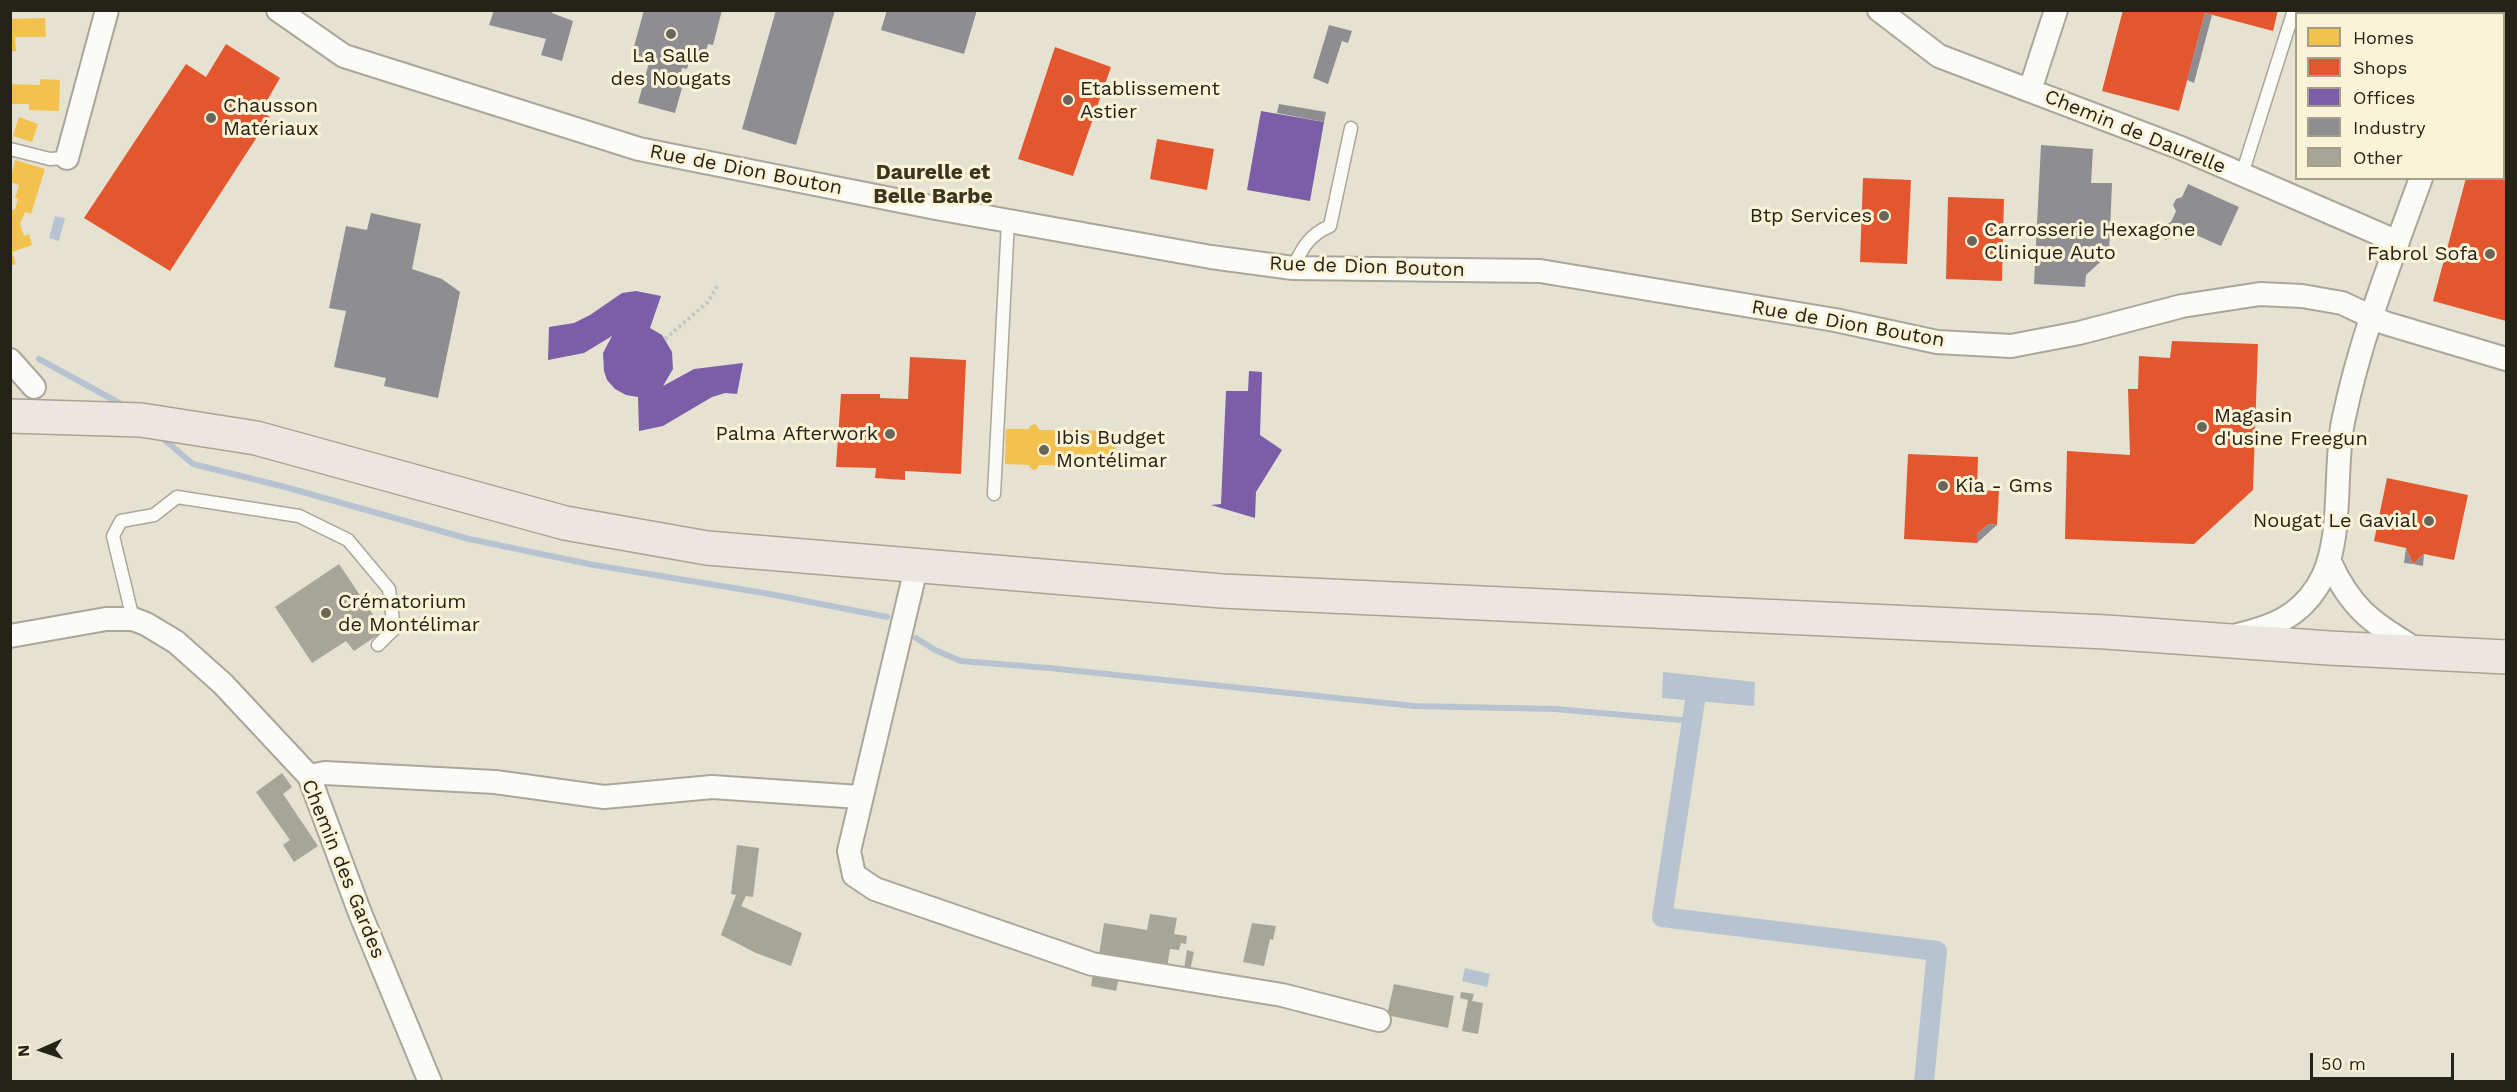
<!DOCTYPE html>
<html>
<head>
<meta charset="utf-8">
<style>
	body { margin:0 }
	#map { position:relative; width:2517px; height:1092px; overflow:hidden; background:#e6e2d2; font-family:"Work Sans",sans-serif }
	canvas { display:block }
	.frame { position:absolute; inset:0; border:12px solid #252217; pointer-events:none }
	.legend { position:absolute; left:2295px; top:12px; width:210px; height:168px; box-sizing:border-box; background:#fbf3d7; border:2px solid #a59f8a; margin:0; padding:8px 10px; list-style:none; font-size:18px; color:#252217 }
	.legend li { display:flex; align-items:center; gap:12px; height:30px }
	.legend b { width:30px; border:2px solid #a59f8a }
	.north { position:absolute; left:12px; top:1020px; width:60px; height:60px; -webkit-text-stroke:4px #fbf3d7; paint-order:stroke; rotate:267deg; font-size:16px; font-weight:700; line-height:24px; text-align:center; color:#252217 }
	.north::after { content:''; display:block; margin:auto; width:21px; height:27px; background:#252217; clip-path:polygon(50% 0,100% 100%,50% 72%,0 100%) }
	.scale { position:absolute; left:2310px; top:1053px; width:144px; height:27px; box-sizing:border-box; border:3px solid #252217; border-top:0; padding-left:8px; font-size:18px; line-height:21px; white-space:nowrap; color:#252217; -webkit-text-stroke:4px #fbf3d7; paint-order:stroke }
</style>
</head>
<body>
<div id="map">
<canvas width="2517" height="1092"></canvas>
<div class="frame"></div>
<ul class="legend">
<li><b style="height:16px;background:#f2c14e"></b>Homes</li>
<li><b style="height:16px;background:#e4572e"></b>Shops</li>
<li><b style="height:16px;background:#7b5ea7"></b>Offices</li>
<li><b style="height:16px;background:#8d8d92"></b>Industry</li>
<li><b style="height:16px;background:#a7a498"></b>Other</li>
</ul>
<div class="north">N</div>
<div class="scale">50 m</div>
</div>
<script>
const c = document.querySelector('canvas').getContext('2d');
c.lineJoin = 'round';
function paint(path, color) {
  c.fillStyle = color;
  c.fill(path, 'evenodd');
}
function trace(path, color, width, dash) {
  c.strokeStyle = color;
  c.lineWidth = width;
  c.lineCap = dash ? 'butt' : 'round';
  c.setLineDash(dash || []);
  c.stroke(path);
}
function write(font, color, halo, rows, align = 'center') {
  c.font = font + ' "Work Sans",sans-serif';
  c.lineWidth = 6;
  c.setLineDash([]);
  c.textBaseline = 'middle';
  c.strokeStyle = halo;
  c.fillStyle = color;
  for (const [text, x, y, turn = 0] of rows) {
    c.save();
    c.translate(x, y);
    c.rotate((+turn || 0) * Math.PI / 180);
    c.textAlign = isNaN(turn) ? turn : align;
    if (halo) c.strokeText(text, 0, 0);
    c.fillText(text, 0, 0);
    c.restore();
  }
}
const water = new Path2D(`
	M55 216 65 218 59 241 49 238Z
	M1663 672 1755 682 1754 706 1662 698Z
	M1465 968 1490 974 1487 987 1462 981Z`);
const homes = new Path2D(`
	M45 18 46 37H15L16 51 10 52V19Z
	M40 79 60 80 59 111 29 110V104H10V84L40 85Z
	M19 117 38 124 32 142 13 136Z
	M15 160 45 169 31 214 25 212 20 224 24 236 29 234 32 245 12 252 16 264 10 266V211L15 209 18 199 15 198 19 185 10 182Z
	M1035 424 1040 430 1116 431 1115 467 1039 465 1037 469 1033 470 1028 465 1005 464 1006 429H1029L1030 426Z`);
const shops = new Path2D(`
	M2123 10H2278L2273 31 2205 13 2179 111 2102 91Z
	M226 44 280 78 261 111 270 117 170 271 84 218 186 64 206 77Z
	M1055 47 1111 67 1073 176 1018 159Z
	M2504 108 2506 109V321L2433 301 2466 178H2504Z
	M1157 139 1214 149 1207 190 1150 179Z
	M1863 178 1911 180 1907 264 1860 262Z
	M1948 197 2004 199 2002 281 1946 279Z
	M2172 341 2258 344 2253 490 2194 544 2065 539 2067 451 2130 455 2128 389H2138L2139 356 2170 358Z
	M910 357 966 360 961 474 905 471V480L875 478 876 468 836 467 841 394H880V398L908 399Z
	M1908 454 1978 457 1977 490 1999 491 1997 525 1989 524 1977 534V543L1904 539Z
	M2387 478 2468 495 2454 560 2424 554 2413 564 2406 548 2374 541Z`);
const offices = new Path2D(`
	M1261 111 1324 122 1310 201 1247 190Z
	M636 291 661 296 650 328 662 335 672 352 673 369 663 386 694 369 743 363 737 394 725 393 712 397 663 426 639 431 638 397 626 395 615 389 607 380 604 371 603 353 612 336 584 353 548 360 549 327 574 323 590 315 622 293Z
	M1249 371 1262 372 1260 435 1282 450 1256 492 1255 518 1211 505 1221 504 1226 391H1248Z`);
const industry = new Path2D(`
	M494 10H553L552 13 573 21 562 61 541 55 546 39 489 25Z
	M644 10H722L713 45 708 44 706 51 700 57 690 58 687 69 682 68 680 76 685 77 675 113 638 103 650 59 632 54Z
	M776 10H835L796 145 742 129Z
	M887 10H977L964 54 881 30Z
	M2205 13 2212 15 2194 83 2187 80Z
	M1329 25 1352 31 1348 43 1342 41 1328 84 1313 78Z
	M1279 104 1326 112 1324 122 1277 113Z
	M2041 145 2093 149 2091 183H2112L2109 254 2086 275 2085 287 2034 284Z
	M2188 184 2239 207 2221 246 2187 231 2165 240 2159 227 2171 222 2176 211 2173 205 2176 199 2182 197Z
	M371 213 421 224 412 269 442 279 460 292 438 398 384 386 386 378 334 367 346 311 329 308 346 226 367 230Z
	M1989 524 1997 525 1977 543V534Z
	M2406 548 2413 564 2404 563Z
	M2424 554 2423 566 2413 564Z`);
const stream = new Path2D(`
	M39 359 121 404
	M160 436 193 464 285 487 469 539 594 565 770 594 887 617
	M916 638 935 650 961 661 1049 668 1414 706 1555 709 1692 721`);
const canal = new Path2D(`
	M1695 701 1662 917 1937 951 1924 1082`);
const building = new Path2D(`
	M339 564 384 631 354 651 346 641 312 663 275 607Z
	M282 773 292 787 283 794 318 846 294 862 283 845 290 840 256 792Z
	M737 845 759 848 753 897 746 896 741 906 802 933 791 966 756 953 721 935 736 895 731 894Z
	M1150 914 1177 918 1174 934 1187 936 1186 944 1181 943 1179 950 1170 949 1167 967 1099 955 1104 923 1147 930Z
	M1252 923 1276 926 1273 940 1270 939 1264 966 1243 962Z
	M1187 950 1194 952 1190 971 1184 969Z
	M1093 973 1119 978 1116 991 1091 986Z
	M1394 984 1454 996 1448 1028 1387 1015Z
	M1461 992 1474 994 1472 1001 1483 1003 1478 1034 1462 1031 1468 1000 1460 998Z`);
const path = new Path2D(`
	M665 339 708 302 718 285`);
const lane = new Path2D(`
	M10 149 50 159 67 158
	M2242 174 2294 10
	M1293 268C1302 248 1309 235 1330 226L1351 128
	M994 494 1008 221
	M133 619 113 536 121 521 154 515 177 497 299 516 348 540 389 589 394 629 378 645`);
const street = new Path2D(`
	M278 10 344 56 639 149 936 208 1211 257 1293 268 1540 271 1835 320 1937 342 2011 346 2079 333 2182 306 2260 294 2302 296 2342 303 2385 323 2506 359
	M1879 10 1939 56 2181 148 2398 242
	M2471 14 2472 10
	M2030 90 2056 10
	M67 158 107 10
	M10 360 34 387
	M2330 562C2352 611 2374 623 2417 650
	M917 564 849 851 854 875 875 889 1092 964 1282 995 1379 1020
	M2238 635C2272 627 2298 617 2317 587 2345 545 2333 471 2343 422 2360 338 2392 258 2421 178
	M10 636 106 619H133L146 624 176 642 223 684 309 776 360 913 430 1082
	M309 776 325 773 495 782 604 797 712 787 860 797`);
const primary = new Path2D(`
	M10 416 141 420 256 438 565 523 707 548 1222 591 2106 632 2329 648 2506 657`);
const markers = [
	[671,34,6,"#696558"],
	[1068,100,6,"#696558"],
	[211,118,6,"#696558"],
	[1884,216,6,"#696558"],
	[1972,241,6,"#696558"],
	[2490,254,6,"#696558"],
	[2202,427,6,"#696558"],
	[890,434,6,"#696558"],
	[1044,450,6,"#696558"],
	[1943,486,6,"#696558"],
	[2429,521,6,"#696558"],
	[326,613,6,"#696558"]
];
const poiNames = [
	["La Salle",671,56,"center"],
	["des Nougats",671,79,"center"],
	["Etablissement",1080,89],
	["Astier",1080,112],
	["Chausson",223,106],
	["Matériaux",223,129],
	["Btp Services",1872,216,"right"],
	["Carrosserie Hexagone",1984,230],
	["Clinique Auto",1984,253],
	["Fabrol Sofa",2478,254,"right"],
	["Magasin",2214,416],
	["d'usine Freegun",2214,439],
	["Palma Afterwork",878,434,"right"],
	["Ibis Budget",1056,438],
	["Montélimar",1056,461],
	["Kia - Gms",1955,486],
	["Nougat Le Gavial",2417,521,"right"],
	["Crématorium",338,602],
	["de Montélimar",338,625]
];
const streetNames = [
	["Chemin de Daurelle",2135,132,22],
	["Rue de Dion Bouton",746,170,11],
	["Rue de Dion Bouton",1367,267,2],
	["Rue de Dion Bouton",1848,324,10],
	["Chemin des Gardes",343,869,68]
];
const neighbourhoodNames = [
	["Daurelle et",933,173],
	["Belle Barbe",933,197]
];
paint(water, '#b7c3d0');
paint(homes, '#f2c14e');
paint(shops, '#e4572e');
paint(offices, '#7b5ea7');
paint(industry, '#8d8d92');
trace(stream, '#b7c3d0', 6);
trace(canal, '#b7c3d0', 20);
paint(building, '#a7a498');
trace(lane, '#aaa79a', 15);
trace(street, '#aaa79a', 26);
trace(primary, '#ada292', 36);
trace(path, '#c6c5bf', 4, [3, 3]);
trace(lane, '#fbfbf8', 12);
trace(street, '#fbfbf8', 22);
trace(primary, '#ebe6df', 33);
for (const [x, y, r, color] of markers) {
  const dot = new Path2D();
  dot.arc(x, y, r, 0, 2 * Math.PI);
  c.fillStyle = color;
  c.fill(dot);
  trace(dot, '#fbf3d7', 2);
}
write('20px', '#252217', '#fbf3d7', poiNames, 'left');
write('20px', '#252217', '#fbf3d7', streetNames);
write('bold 21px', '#3c351e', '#fbf3d7', neighbourhoodNames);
</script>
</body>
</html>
